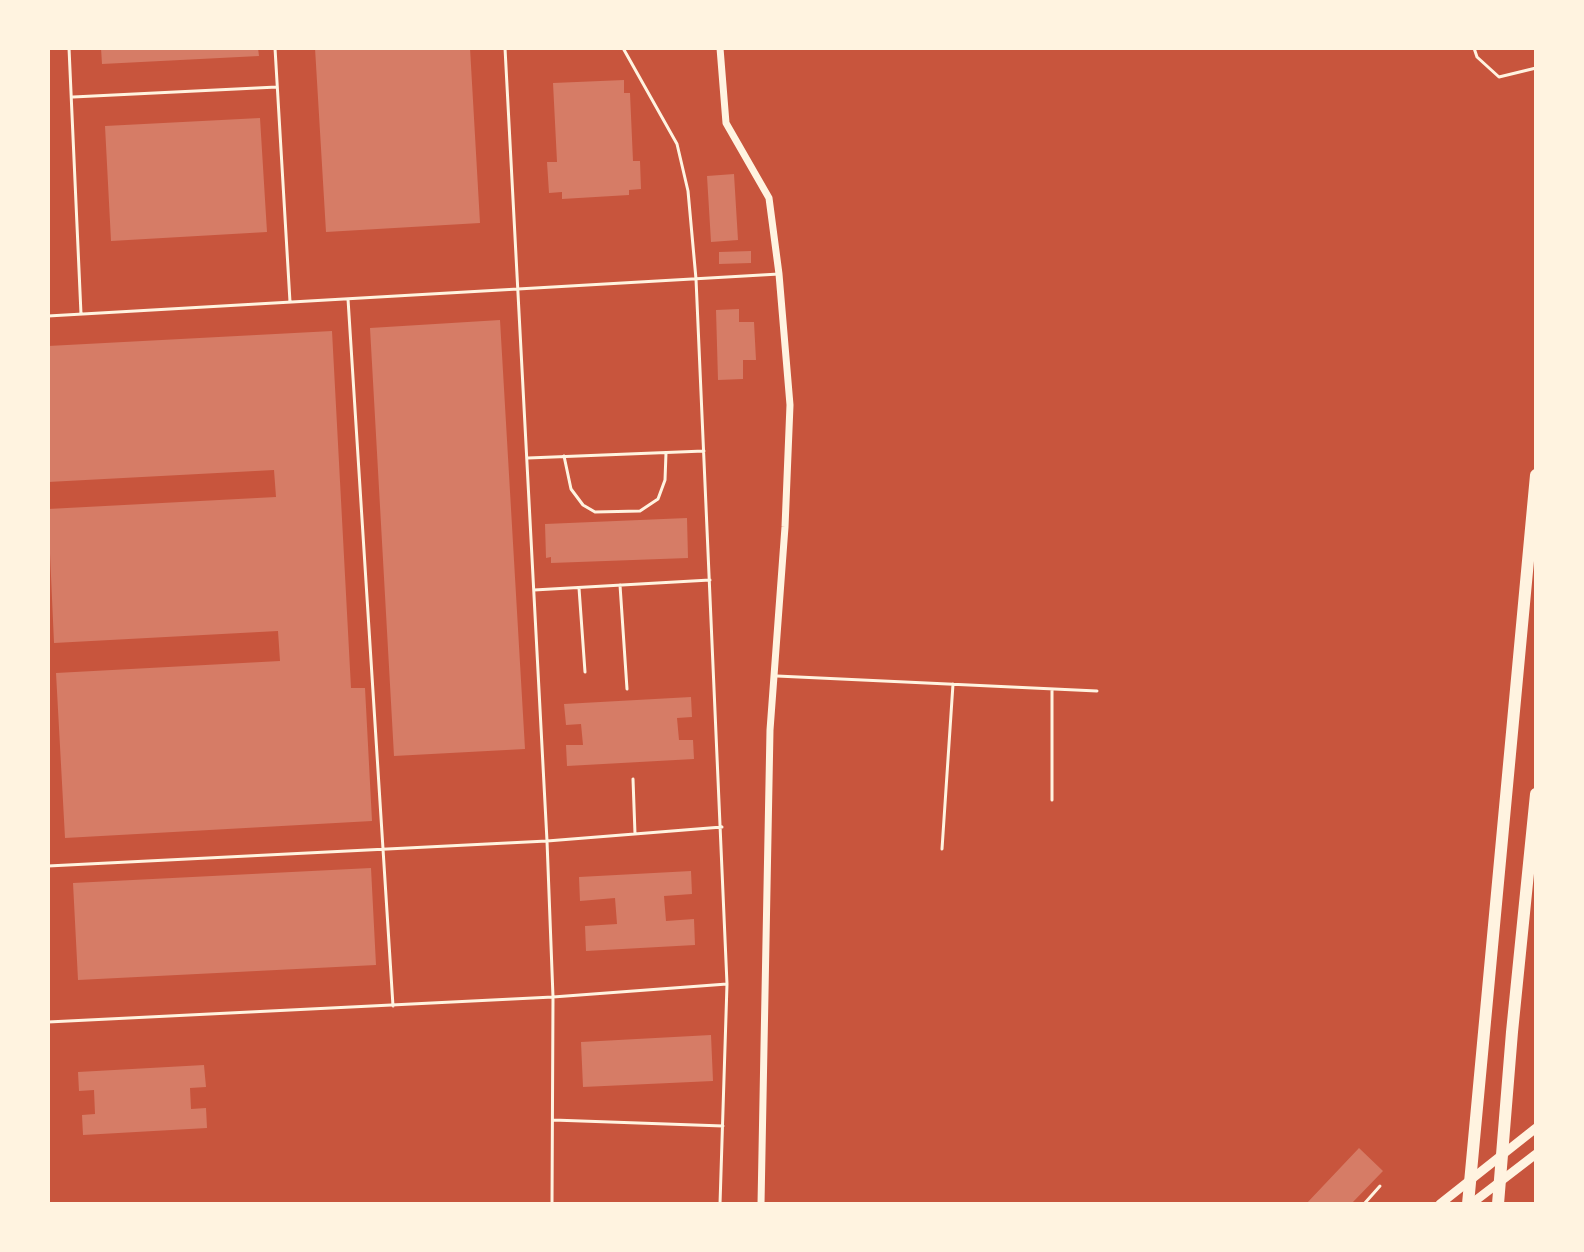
<!DOCTYPE html>
<html>
<head>
<meta charset="utf-8">
<style>
	body { margin:0 }
	#map { position:relative; width:1584px; height:1252px; overflow:hidden; background:#c8553d; font-family:Manrope,sans-serif }
	canvas { display:block }
	.frame { position:absolute; inset:0; border:50px solid #fff3e0; pointer-events:none }
</style>
</head>
<body>
<div id="map">
<canvas width="1584" height="1252"></canvas>
<div class="frame"></div>
</div>
<script>
const c = document.querySelector('canvas').getContext('2d');
c.lineJoin = 'round';
function paint(path, color) {
  c.fillStyle = color;
  c.fill(path, 'evenodd');
}
function trace(path, color, width, dash) {
  c.strokeStyle = color;
  c.lineWidth = width;
  c.lineCap = dash ? 'butt' : 'round';
  c.setLineDash(dash || []);
  c.stroke(path);
}
const building = new Path2D(`
	M101 48H258L259 56 102 64Z
	M315 48H470L480 223 326 232Z
	M624 80V93H630L633 161H640L641 189 629 190V195L562 199V192L549 193 547 162H557L553 83Z
	M260 118 267 232 111 241 105 126Z
	M734 174 738 240 711 242 707 176Z
	M751 251V263L719 264V252Z
	M739 309V322H754L756 360H743V379L718 380 716 310Z
	M500 320 525 749 394 756 370 328Z
	M332 331 351 688H365L372 821 65 838 56 673 280 661 278 631 54 643 48 509 276 497 274 470 48 482V346Z
	M687 518 688 558 551 563V557L546 558 545 524Z
	M691 697 692 717 677 718 679 740H693L694 759 567 766 566 745H583L581 724 566 725 564 704Z
	M371 868 376 965 78 980 73 883Z
	M691 871 692 894 664 896 666 921 694 919 695 945 586 951 585 926 617 924 615 898 580 901 579 877Z
	M711 1035 713 1081 583 1087 581 1042Z
	M204 1065 206 1087 190 1088 191 1109 206 1108 207 1128 83 1135 82 1115 95 1114 94 1090 79 1091 78 1072Z
	M1359 1148 1383 1171 1351 1204H1306Z`);
const service = new Path2D(`
	M69 48 81 314
	M275 48 290 302
	M505 48 547 841 553 997 552 1204
	M623 48 677 144 688 191 696 279 727 984 720 1204
	M1474 48 1477 57 1499 77 1536 68
	M73 97 277 87
	M348 299 393 1006
	M48 316 779 274
	M564 456 571 489 583 505 595 512 640 511 658 499 665 480 666 453
	M528 458 704 451
	M620 585 627 689
	M579 588 585 672
	M534 590 710 580
	M777 676 1097 691
	M1052 689V800
	M633 779 635 834
	M942 849 953 684
	M48 866 547 841 722 827
	M48 1022 553 997 727 984
	M553 1120 723 1126
	M1364 1204 1380 1186`);
const minor = new Path2D(`
	M720 48 726 123 769 198 779 274 790 405 785 527 770 730 761 1204`);
const secondary = new Path2D(`
	M1440 1204 1536 1128
	M1471 1204 1536 1154`);
const motorway = new Path2D(`
	M1468 1204 1536 475
	M1498 1204 1512 1032 1536 794`);
paint(building, '#d67c66');
trace(service, '#fff3e0', 3);
trace(minor, '#fff3e0', 7);
trace(secondary, '#fff3e0', 9);
trace(motorway, '#fff3e0', 12);
</script>
</body>
</html>
